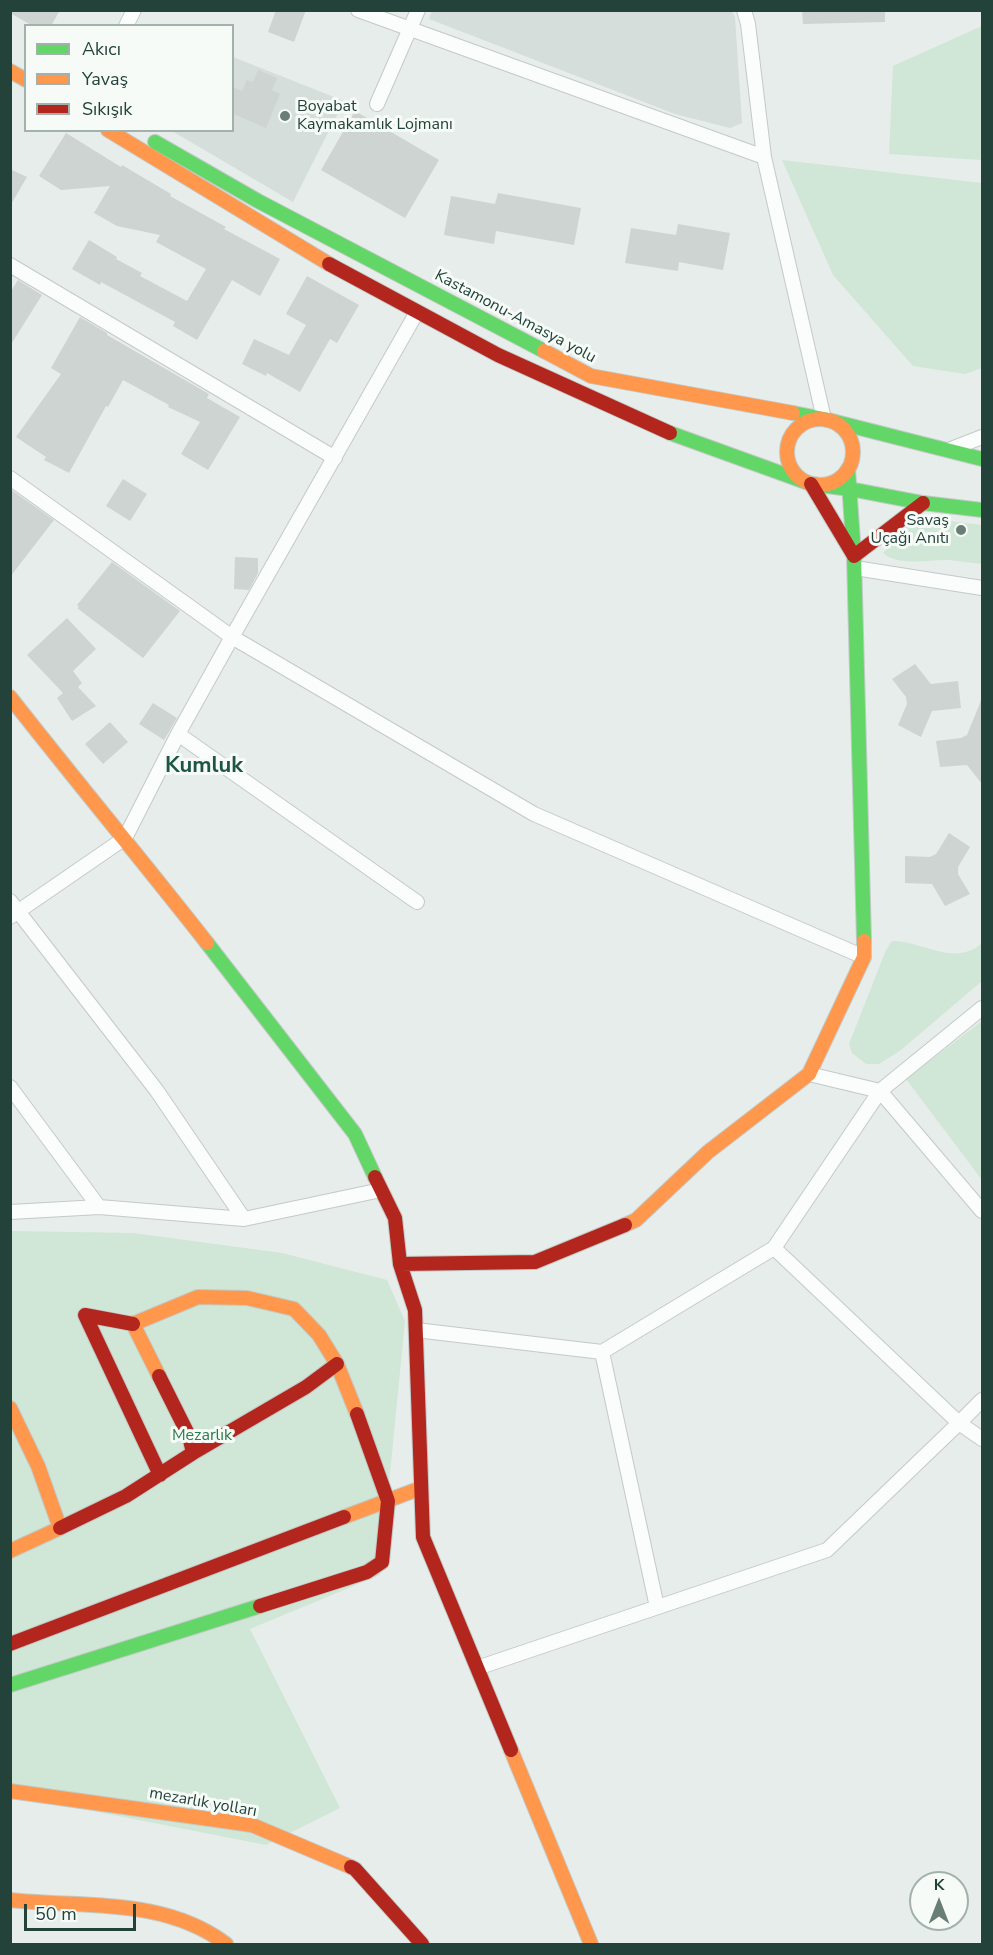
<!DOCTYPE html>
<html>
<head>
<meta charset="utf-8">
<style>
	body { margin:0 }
	#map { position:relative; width:993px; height:1955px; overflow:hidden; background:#e7edea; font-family:"Nunito Sans",sans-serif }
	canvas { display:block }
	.frame { position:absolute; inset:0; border:12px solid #234239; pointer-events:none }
	.legend { position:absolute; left:24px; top:24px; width:210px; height:108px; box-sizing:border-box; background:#f6fbf8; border:2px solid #a2b1ac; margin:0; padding:8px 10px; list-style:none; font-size:18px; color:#234239 }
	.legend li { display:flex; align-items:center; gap:12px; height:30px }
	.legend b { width:30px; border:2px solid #a2b1ac }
	.north { position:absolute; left:909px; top:1871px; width:60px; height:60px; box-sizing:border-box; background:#f6fbf8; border:2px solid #a2b1ac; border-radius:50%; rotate:0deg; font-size:16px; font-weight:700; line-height:24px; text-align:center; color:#234239 }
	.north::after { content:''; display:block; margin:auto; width:21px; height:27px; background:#687e77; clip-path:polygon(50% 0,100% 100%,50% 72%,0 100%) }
	.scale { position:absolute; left:24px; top:1904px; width:112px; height:27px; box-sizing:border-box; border:3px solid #234239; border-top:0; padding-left:8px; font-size:18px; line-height:21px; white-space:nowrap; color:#234239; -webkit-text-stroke:4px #f6fbf8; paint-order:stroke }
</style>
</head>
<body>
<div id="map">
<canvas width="993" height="1955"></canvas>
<div class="frame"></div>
<ul class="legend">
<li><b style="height:8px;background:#63d668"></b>Akıcı</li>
<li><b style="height:8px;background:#ff974d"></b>Yavaş</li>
<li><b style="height:8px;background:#b3261e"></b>Sıkışık</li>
</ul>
<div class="north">K</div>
<div class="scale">50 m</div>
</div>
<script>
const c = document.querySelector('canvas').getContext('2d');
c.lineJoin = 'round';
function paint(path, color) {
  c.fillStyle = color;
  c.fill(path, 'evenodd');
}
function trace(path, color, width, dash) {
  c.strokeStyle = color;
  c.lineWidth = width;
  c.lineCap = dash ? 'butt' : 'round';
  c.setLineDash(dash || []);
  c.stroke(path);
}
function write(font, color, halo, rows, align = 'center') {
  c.font = font + ' "Nunito Sans",sans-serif';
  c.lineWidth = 6;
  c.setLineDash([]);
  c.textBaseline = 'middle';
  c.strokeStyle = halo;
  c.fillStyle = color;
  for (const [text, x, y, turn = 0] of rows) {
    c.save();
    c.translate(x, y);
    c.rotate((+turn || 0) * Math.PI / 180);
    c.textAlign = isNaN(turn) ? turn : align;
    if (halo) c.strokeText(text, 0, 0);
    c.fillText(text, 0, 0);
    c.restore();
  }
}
const built = new Path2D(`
	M432 10 732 11 735 17 742 123 730 128 675 114 429 19Z
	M233 57 344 101 293 202 172 131 232 130Z`);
const green = new Path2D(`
	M982 26V160L889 154 893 66Z
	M782 160 982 183V368L965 374 913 366 833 275Z
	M916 517 982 525V564C971 563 960 561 949 560 930 559 898 567 883 553Z
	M892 941C922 940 954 968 982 943V981L901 1050 879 1064H866L852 1053 849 1044 886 950Z
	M982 1021V1180L906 1079Z
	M11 1231 133 1233 282 1253 387 1280 405 1321 380 1575 250 1629 340 1808 266 1845 11 1795Z`);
const building = new Path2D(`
	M10 10H60L51 26H33L10 13Z
	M276 10H306L294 42 268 32Z
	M802 10H885V22L803 24Z
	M258 70 277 78 272 90 280 94 266 128 232 113V87L242 91 247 80 253 82Z
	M355 111 439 160 405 218 321 170Z
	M66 133 121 167 122 165 171 194 170 196 226 227 224 229 280 259 260 296 232 280 197 340 173 326 175 322 101 282 100 285 72 269 89 240 117 257 116 259 142 273 140 276 187 301 206 269 156 242 160 235 117 226 94 213 110 186 61 190 39 176Z
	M10 169 27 177 10 206Z
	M498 193 581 208 574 245 496 231 494 244 444 235 451 196 495 204Z
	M678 224 730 233 723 270 679 262 678 271 625 263 631 228 676 235Z
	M307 276 359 305 337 343 330 339 300 392 267 373 266 376 242 364 254 339 289 355 306 325 286 314Z
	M18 280 42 295 10 346V293Z
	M80 317 107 333V335L209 394 207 398 240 417 208 470 181 454 200 422 168 407 169 405 123 380 108 407 106 406 69 473 44 460 46 457 16 437 61 374 51 368Z
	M123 479 147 494 130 521 106 506Z
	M10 489 54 520 10 577Z
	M235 557 258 558V573L249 590 234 589Z
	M112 562 180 611 143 658 77 608 79 607 77 605Z
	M67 618 96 649 73 671 82 683 78 687 96 706 72 721 57 698 63 693 27 655Z
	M915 664 931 684 958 681 961 708 932 711 921 737 898 725 907 704 906 697 892 679Z
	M982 698V784L967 765 940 767 936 741 961 738 967 735Z
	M153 703 177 718 164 740 139 724Z
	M110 722 128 742 103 764 85 744Z
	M949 833 970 847 958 867V874L970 894 945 906 932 884 905 883V856L930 857 936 854Z`);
const street = new Path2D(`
	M358 10 764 157
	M744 10 748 24 764 157 824 419
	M126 26 134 10
	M377 104 418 10
	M10 265 335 458
	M951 449 982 437
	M10 478 232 637 534 814 864 957
	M855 568 982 588
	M178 734 417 902
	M10 901 157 1091 244 1219
	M10 917 125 838 178 734 232 637 417 312
	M982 1008 880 1091 982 1211
	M10 1087 99 1207 244 1219 381 1190
	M10 1212 99 1207
	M774 1248 880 1091 809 1074
	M416 1330 602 1352 657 1607
	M602 1352 774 1248 959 1423 982 1400
	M477 1668 827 1550 959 1423 982 1439`);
const fast = new Path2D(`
	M155 142 258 201 544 351
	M793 413 824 419 982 459
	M670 433 811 484 850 489 923 503 982 510
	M848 469 854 556 864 941
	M207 943 355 1134 375 1177
	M10 1685 260 1606`);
const slow = new Path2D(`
	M10 71 26 80
	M108 130 329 264
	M544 351 591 376 793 413
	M787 452a33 33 0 1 1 66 0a33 33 0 1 1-66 0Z
	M10 697C75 780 142 860 207 943
	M625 1225 636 1220 708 1152 809 1074 864 957V941
	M159 1376 133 1324 198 1297 247 1298 294 1309 319 1335 337 1364 357 1414
	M10 1408 38 1466 60 1528 10 1551
	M344 1517 421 1488
	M511 1750 591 1944
	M10 1791 252 1825 351 1867
	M10 1900C84 1908 163 1897 226 1944`);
const jam = new Path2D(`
	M329 264 498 355 670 433
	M811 484 854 556 923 503
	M375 1177 395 1218 400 1264 535 1262 625 1225
	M400 1264 415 1310 423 1537 511 1750
	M133 1324 85 1315 160 1475
	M159 1376 189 1436 193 1453
	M60 1528 126 1496 193 1453 306 1387 337 1364
	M260 1606 367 1572 382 1562 388 1501 357 1414
	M10 1644 344 1517
	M351 1867 355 1869 422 1944`);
const markers = [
	[285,116,6,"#687e77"],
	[961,530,6,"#687e77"]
];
const poiNames = [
	["Boyabat",297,107],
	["Kaymakamlık Lojmanı",297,125],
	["Savaş",949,521,"right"],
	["Uçağı Anıtı",949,539,"right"]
];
const streetNames = [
	["Kastamonu-Amasya yolu",515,317,28],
	["mezarlık yolları",203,1803,10]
];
const parkNames = [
	["Mezarlık",202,1436]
];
const districtNames = [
	["Kumluk",204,767]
];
paint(built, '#d5deda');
paint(green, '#d0e6d6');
paint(building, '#ced4d1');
trace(street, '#c4cac7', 16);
trace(fast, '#c2cac7', 16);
trace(slow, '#c2cac7', 16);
trace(jam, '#c2cac7', 16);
trace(street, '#fbfcfc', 14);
trace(fast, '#63d668', 14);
trace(slow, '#ff974d', 14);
trace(jam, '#b3261e', 14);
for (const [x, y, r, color] of markers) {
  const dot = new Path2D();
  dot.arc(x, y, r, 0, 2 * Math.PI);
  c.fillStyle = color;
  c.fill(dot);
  trace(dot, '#f6fbf8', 2);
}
write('16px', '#234239', '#f6fbf8', poiNames, 'left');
write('16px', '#234239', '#f6fbf8', streetNames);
write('16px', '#2a7b49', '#f6fbf8', parkNames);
write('bold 22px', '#1d5547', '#f6fbf8', districtNames);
</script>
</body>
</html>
